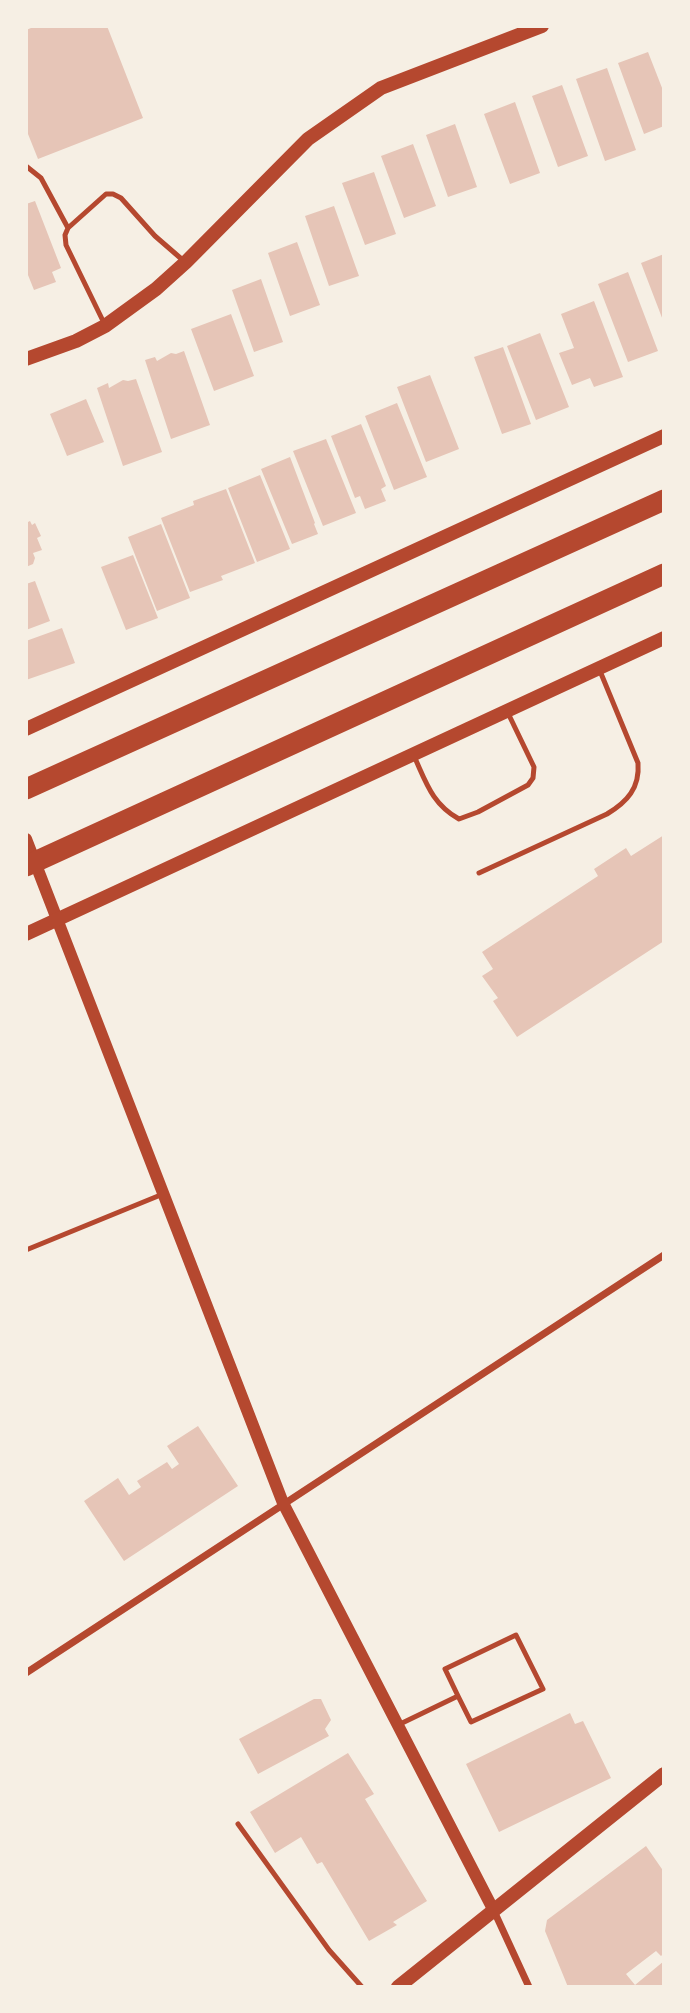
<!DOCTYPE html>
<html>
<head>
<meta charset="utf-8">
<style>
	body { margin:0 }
	#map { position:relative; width:690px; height:2013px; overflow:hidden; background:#f6efe4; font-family:Karla,sans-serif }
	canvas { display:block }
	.frame { position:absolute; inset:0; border:28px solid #f6efe4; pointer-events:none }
</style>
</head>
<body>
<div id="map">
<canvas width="690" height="2013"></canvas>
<div class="frame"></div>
</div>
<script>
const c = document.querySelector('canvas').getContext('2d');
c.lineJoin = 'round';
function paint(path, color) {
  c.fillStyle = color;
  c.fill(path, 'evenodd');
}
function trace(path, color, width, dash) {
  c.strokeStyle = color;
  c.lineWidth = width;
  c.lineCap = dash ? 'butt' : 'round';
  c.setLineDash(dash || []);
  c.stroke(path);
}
const building = new Path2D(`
	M36 26H107L143 118 38 159 26 129V30Z
	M648 52 664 93V126L644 134 618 63Z
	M607 68 636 150 605 161 576 79Z
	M562 85 588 156 558 167 532 96Z
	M515 102 540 173 510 184 484 114Z
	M455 124 477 187 448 197 426 135Z
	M413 144 436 206 404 218 381 156Z
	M374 172 396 234 365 245 342 183Z
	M35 201 61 268 52 272 56 282 34 290 26 270V204Z
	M334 206 359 276 329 286 305 216Z
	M297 242 320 305 290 316 268 253Z
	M664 254V323L641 263Z
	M628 272 658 351 628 362 598 284Z
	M261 279 283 342 254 352 232 290Z
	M594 301 623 377 594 387 590 378 572 385 559 353 574 348 561 314Z
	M231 314 254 376 214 391 191 329Z
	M540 333 569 407 536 420 507 346Z
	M503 347 531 424 502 434 474 357Z
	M184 351 210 425 171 439 145 360 155 357 157 361 171 353 176 354Z
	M430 375 459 449 426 462 397 387Z
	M136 379 162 452 123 466 97 388 108 383 109 388 123 380 128 381Z
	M86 399 104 442 67 456 50 414Z
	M397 403 427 477 394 490 365 416Z
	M361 424 386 486 381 489 386 501 365 509 360 496 355 498 331 436Z
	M326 439 356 513 323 526 293 451Z
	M290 457 315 523 314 524 318 534 292 544 261 469Z
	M260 475 290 549 257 562 228 488Z
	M226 489 255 563 221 576 223 580 190 592 161 518 194 505 193 501Z
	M30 521 32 525 35 523 41 536 37 538 42 550 33 553 35 558 33 564 26 567V523Z
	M161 524 190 598 157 611 128 537Z
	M133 555 158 618 126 630 101 567Z
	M35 581 50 621 26 630V584Z
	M62 628 75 663 26 680V641Z
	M664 835V941L517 1037 493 1001 498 998 482 976 493 969 482 952 598 876 594 869 626 848 631 856Z
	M198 1426 238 1486 124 1561 84 1501 118 1478 129 1495 141 1487 137 1481 167 1462 172 1469 179 1464 167 1446Z
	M314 1699H321L331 1720 325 1729 329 1736 258 1774 239 1739Z
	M570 1713 575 1724 583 1721 611 1778 499 1832 466 1764Z
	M348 1753 374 1794 365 1799 427 1901 393 1922 397 1925 369 1941 322 1862 317 1864 301 1837 275 1853 250 1812Z
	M646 1846 664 1872V1953L661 1956 656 1951 626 1974 635 1985 664 1961V1987H568L545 1931 547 1920Z`);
const service = new Path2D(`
	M26 166 41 178 68 228
	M104 323 66 245 65 235 68 228 106 194H113L121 198 155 236 185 262
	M414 756C426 782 432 804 459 819L478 812 528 785 533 778 534 767 507 711
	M479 873 607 814C627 802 640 788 638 763L600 671
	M26 1250 163 1194
	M398 1725 458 1696 471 1722 543 1689 516 1635 445 1669 458 1696
	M238 1824 329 1950 362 1987`);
const minor = new Path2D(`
	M26 1673 664 1255
	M494 1911 529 1987`);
const tertiary = new Path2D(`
	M26 839 283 1503 494 1911`);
const secondary = new Path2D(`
	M26 359 76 341 105 326 156 289 186 262 308 139 381 88 542 26
	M26 729 664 436
	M26 934 664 638
	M398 1987 664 1774`);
const motorway = new Path2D(`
	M26 789 664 500
	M26 866 664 574`);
paint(building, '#e6c5b7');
trace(service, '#b5482f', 5);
trace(minor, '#b5482f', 7);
trace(tertiary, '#b5482f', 12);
trace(secondary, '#b5482f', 14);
trace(motorway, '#b5482f', 21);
</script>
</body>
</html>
